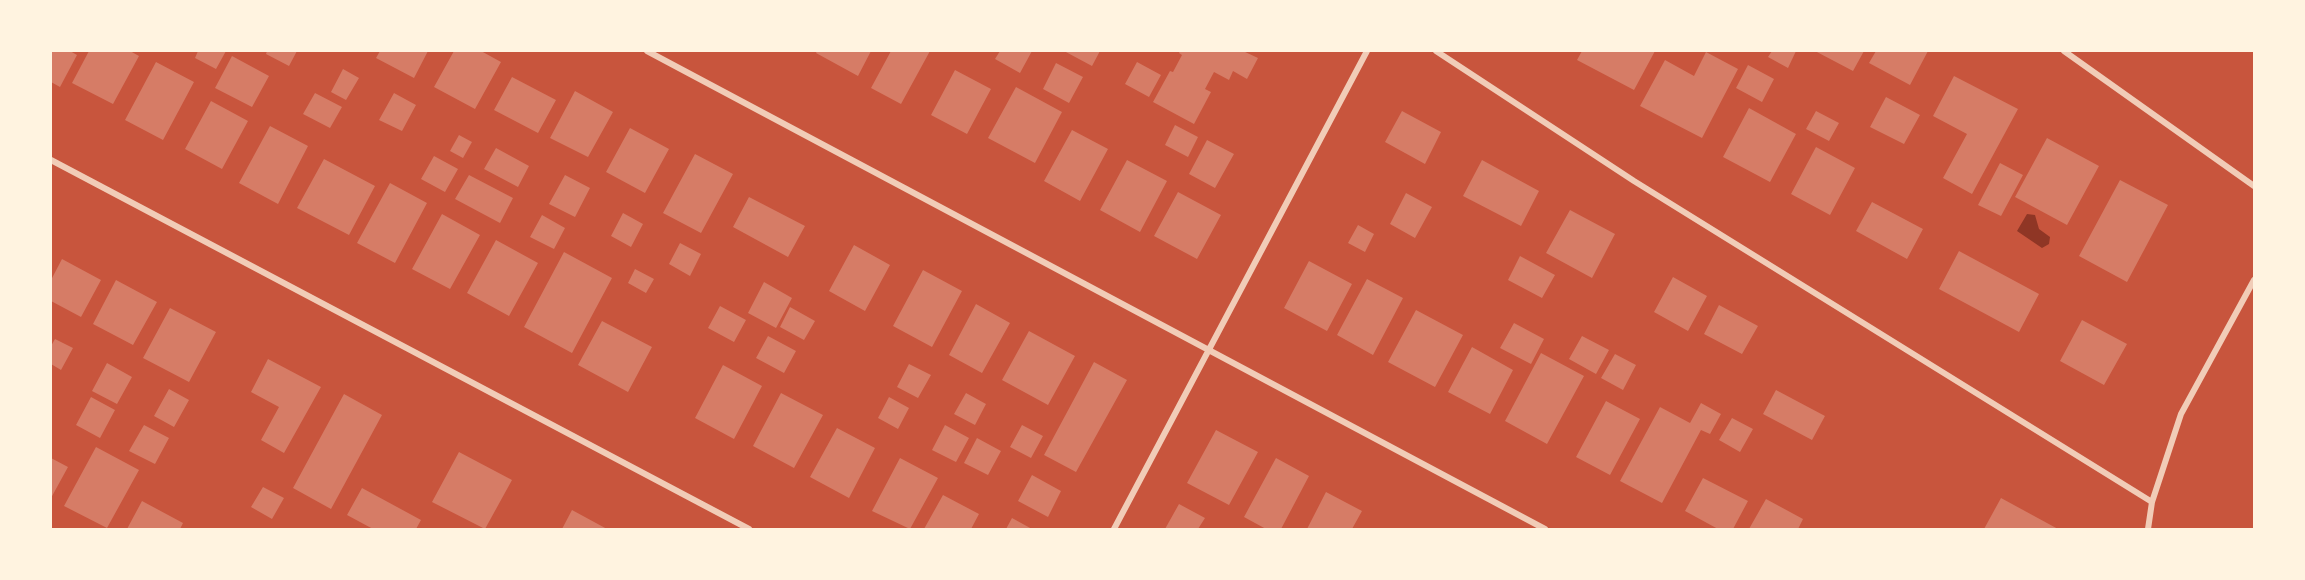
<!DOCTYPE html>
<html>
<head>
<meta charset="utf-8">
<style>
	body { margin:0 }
	#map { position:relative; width:2305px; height:580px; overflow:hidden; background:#c8553d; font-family:Literata,serif }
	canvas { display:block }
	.frame { position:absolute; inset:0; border:52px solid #fff3e0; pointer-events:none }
</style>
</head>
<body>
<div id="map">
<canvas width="2305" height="580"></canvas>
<div class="frame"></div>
</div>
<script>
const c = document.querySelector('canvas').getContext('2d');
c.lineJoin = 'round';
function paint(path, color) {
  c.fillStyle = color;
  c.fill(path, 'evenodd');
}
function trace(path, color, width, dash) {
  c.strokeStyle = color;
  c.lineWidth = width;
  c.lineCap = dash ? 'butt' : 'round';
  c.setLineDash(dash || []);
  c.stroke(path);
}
const water = new Path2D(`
	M2027 214 2035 215 2039 229 2050 237 2049 244 2042 248 2017 231Z`);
const building = new Path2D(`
	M51 51H70L77 55 60 87 51 82Z
	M89 51H130L139 56 113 104 72 83Z
	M198 51H226L216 69 195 58Z
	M267 51H297L289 66 266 54Z
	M380 51H428L414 78 376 58Z
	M454 51H481L501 62 475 109 434 87Z
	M817 51H871L858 76 816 53Z
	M891 51H930L901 104 871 88Z
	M1000 51H1032L1020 73 995 59Z
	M1064 51H1100L1092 66Z
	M1180 51H1243L1258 58 1247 79 1233 71 1229 80 1214 72 1205 89 1211 92 1194 124 1153 102 1170 71 1173 72 1182 55 1179 53Z
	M1582 51H1655L1634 90 1577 60Z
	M1772 51H1796L1788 68 1768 57Z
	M1815 51H1864L1853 71Z
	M1876 51H1928L1910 85 1869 63Z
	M1706 52 1738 69 1702 138 1640 106 1665 60 1694 76Z
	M232 56 269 76 252 107 215 88Z
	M156 62 194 82 163 140 125 120Z
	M1137 62 1161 75 1149 97 1125 84Z
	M1056 63 1083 77 1069 103 1043 89Z
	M1748 65 1774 79 1762 102 1736 88Z
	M343 69 359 78 346 100 331 92Z
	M955 70 991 89 967 134 931 115Z
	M1954 76 2018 109 1972 194 1943 178 1967 134 1933 116Z
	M512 77 556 100 538 133 494 110Z
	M1016 87 1062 112 1035 163 988 138Z
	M575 91 613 112 588 157 550 138Z
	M315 93 342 107 330 128 303 114Z
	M394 93 416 105 402 131 379 120Z
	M1886 97 1920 115 1904 144 1870 127Z
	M211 101 248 121 222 169 185 149Z
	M1749 108 1796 134 1770 182 1723 157Z
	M1402 111 1441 132 1425 164 1385 142Z
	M1816 111 1839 123 1829 141 1806 129Z
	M1175 125 1198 137 1188 157 1165 145Z
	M270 126 308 146 278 204 239 183Z
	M630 128 669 149 645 193 606 172Z
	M1072 130 1108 149 1080 201 1044 181Z
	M459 135 472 142 463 158 450 151Z
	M2047 138 2099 166 2067 225 2015 197Z
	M1207 140 1234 154 1215 188 1189 174Z
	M1816 147 1855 168 1830 215 1791 194Z
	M496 148 529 166 518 187 484 169Z
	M695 154 733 174 701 233 663 213Z
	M434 156 458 169 445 192 421 179Z
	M324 159 375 186 349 235 297 208Z
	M1127 160 1167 181 1140 232 1100 210Z
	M1482 160 1539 191 1521 226 1463 196Z
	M2000 163 2023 175 2001 216 1978 205Z
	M469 175 513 198 500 223 455 199Z
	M565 175 590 188 575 217 549 204Z
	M2120 180 2168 205 2127 282 2079 256Z
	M390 183 427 203 395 263 357 243Z
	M1178 192 1221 215 1197 259 1154 236Z
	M1406 193 1432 207 1415 238 1390 224Z
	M749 197 805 226 788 257 733 227Z
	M1872 202 1923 229 1907 259 1856 231Z
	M1570 210 1615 234 1592 278 1546 253Z
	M623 213 643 224 631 247 611 236Z
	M442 214 480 235 450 289 412 269Z
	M542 215 565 228 554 249 530 237Z
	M1358 225 1374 234 1365 252 1348 243Z
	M496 240 538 263 509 316 467 293Z
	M680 243 701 254 690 276 669 264Z
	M854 245 890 265 865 311 829 291Z
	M1959 251 2039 294 2019 332 1939 289Z
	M564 252 612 278 572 353 524 327Z
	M1520 256 1555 275 1542 298 1508 280Z
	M62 259 101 280 81 317 51 301V280Z
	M1309 261 1352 284 1327 331 1284 308Z
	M635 269 654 279 646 293 628 283Z
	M923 270 962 291 932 347 893 326Z
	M1673 277 1707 296 1688 331 1654 312Z
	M1367 279 1403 298 1373 355 1337 335Z
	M116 280 157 302 133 345 93 324Z
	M764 282 792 298 776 328 748 313Z
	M976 304 1010 323 982 373 949 355Z
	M1719 305 1758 326 1742 354 1704 334Z
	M720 306 746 320 734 342 708 328Z
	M790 307 815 321 804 340 780 327Z
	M170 308 216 332 189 382 143 358Z
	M1416 310 1463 335 1435 387 1388 362Z
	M2082 320 2127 344 2104 385 2060 361Z
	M602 321 652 347 628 392 578 365Z
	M1514 323 1544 339 1531 364 1500 348Z
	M1029 331 1075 356 1048 405 1002 380Z
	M768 336 796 351 784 373 756 358Z
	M1582 336 1609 350 1596 374 1569 359Z
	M55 339 73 348 61 370 51 364V346Z
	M1472 347 1513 370 1490 414 1448 392Z
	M1541 353 1584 376 1547 444 1505 421Z
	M1615 354 1636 365 1623 390 1601 378Z
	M268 359 321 387 284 453 261 440 279 407 251 392Z
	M1094 362 1127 380 1076 472 1044 455Z
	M107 363 132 377 117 404 92 391Z
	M909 364 931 375 918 398 897 387Z
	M723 365 762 386 734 439 695 418Z
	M169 389 189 400 174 427 154 416Z
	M1776 390 1825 416 1812 440 1763 414Z
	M781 393 823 415 794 468 753 446Z
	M966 393 986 404 975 425 954 414Z
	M344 394 382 415 331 509 293 488Z
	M91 397 115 410 100 438 76 425Z
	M889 397 909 408 898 429 878 418Z
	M1606 401 1640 419 1610 475 1576 457Z
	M1701 403 1721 414 1710 434 1701 430 1662 503 1620 481 1660 407 1690 423Z
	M1732 418 1753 429 1740 452 1719 440Z
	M144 425 169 438 155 464 129 451Z
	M945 425 969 438 956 462 932 450Z
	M1022 425 1043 436 1031 458 1010 447Z
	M837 428 875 448 849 498 810 477Z
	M1216 430 1258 452 1229 505 1187 483Z
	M977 438 1001 451 988 475 964 463Z
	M96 447 139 470 107 528 64 506Z
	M459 452 512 480 485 529 432 502Z
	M51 458 68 467 51 498Z
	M900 458 938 478 910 529 872 511Z
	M1276 458 1309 476 1281 529H1266L1244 517Z
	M1032 475 1061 491 1048 517 1018 501Z
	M1703 478 1748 501 1733 529H1718L1685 511Z
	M263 487 284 498 272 519 251 507Z
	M362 488 421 520 416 529H373L347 515Z
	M1326 492 1362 511 1352 529H1307Z
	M943 495 979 514 971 529H924Z
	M2001 498 2058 529H1984Z
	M1766 499 1803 519 1798 529H1749Z
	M142 501 183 523 180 529H127Z
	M1179 504 1205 518 1198 529H1165Z
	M572 510 607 529H562Z
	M1012 518 1032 529H1006Z`);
const minor = new Path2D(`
	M647 51 1545 529
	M1436 51 1634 181 2152 502
	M2064 51 2254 186
	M51 160 749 529
	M1114 529 1367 51
	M2148 529 2152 502 2181 414 2254 280`);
paint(water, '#8f3625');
paint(building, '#d67c66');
trace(minor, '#f1ccb7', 6);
</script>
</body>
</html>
